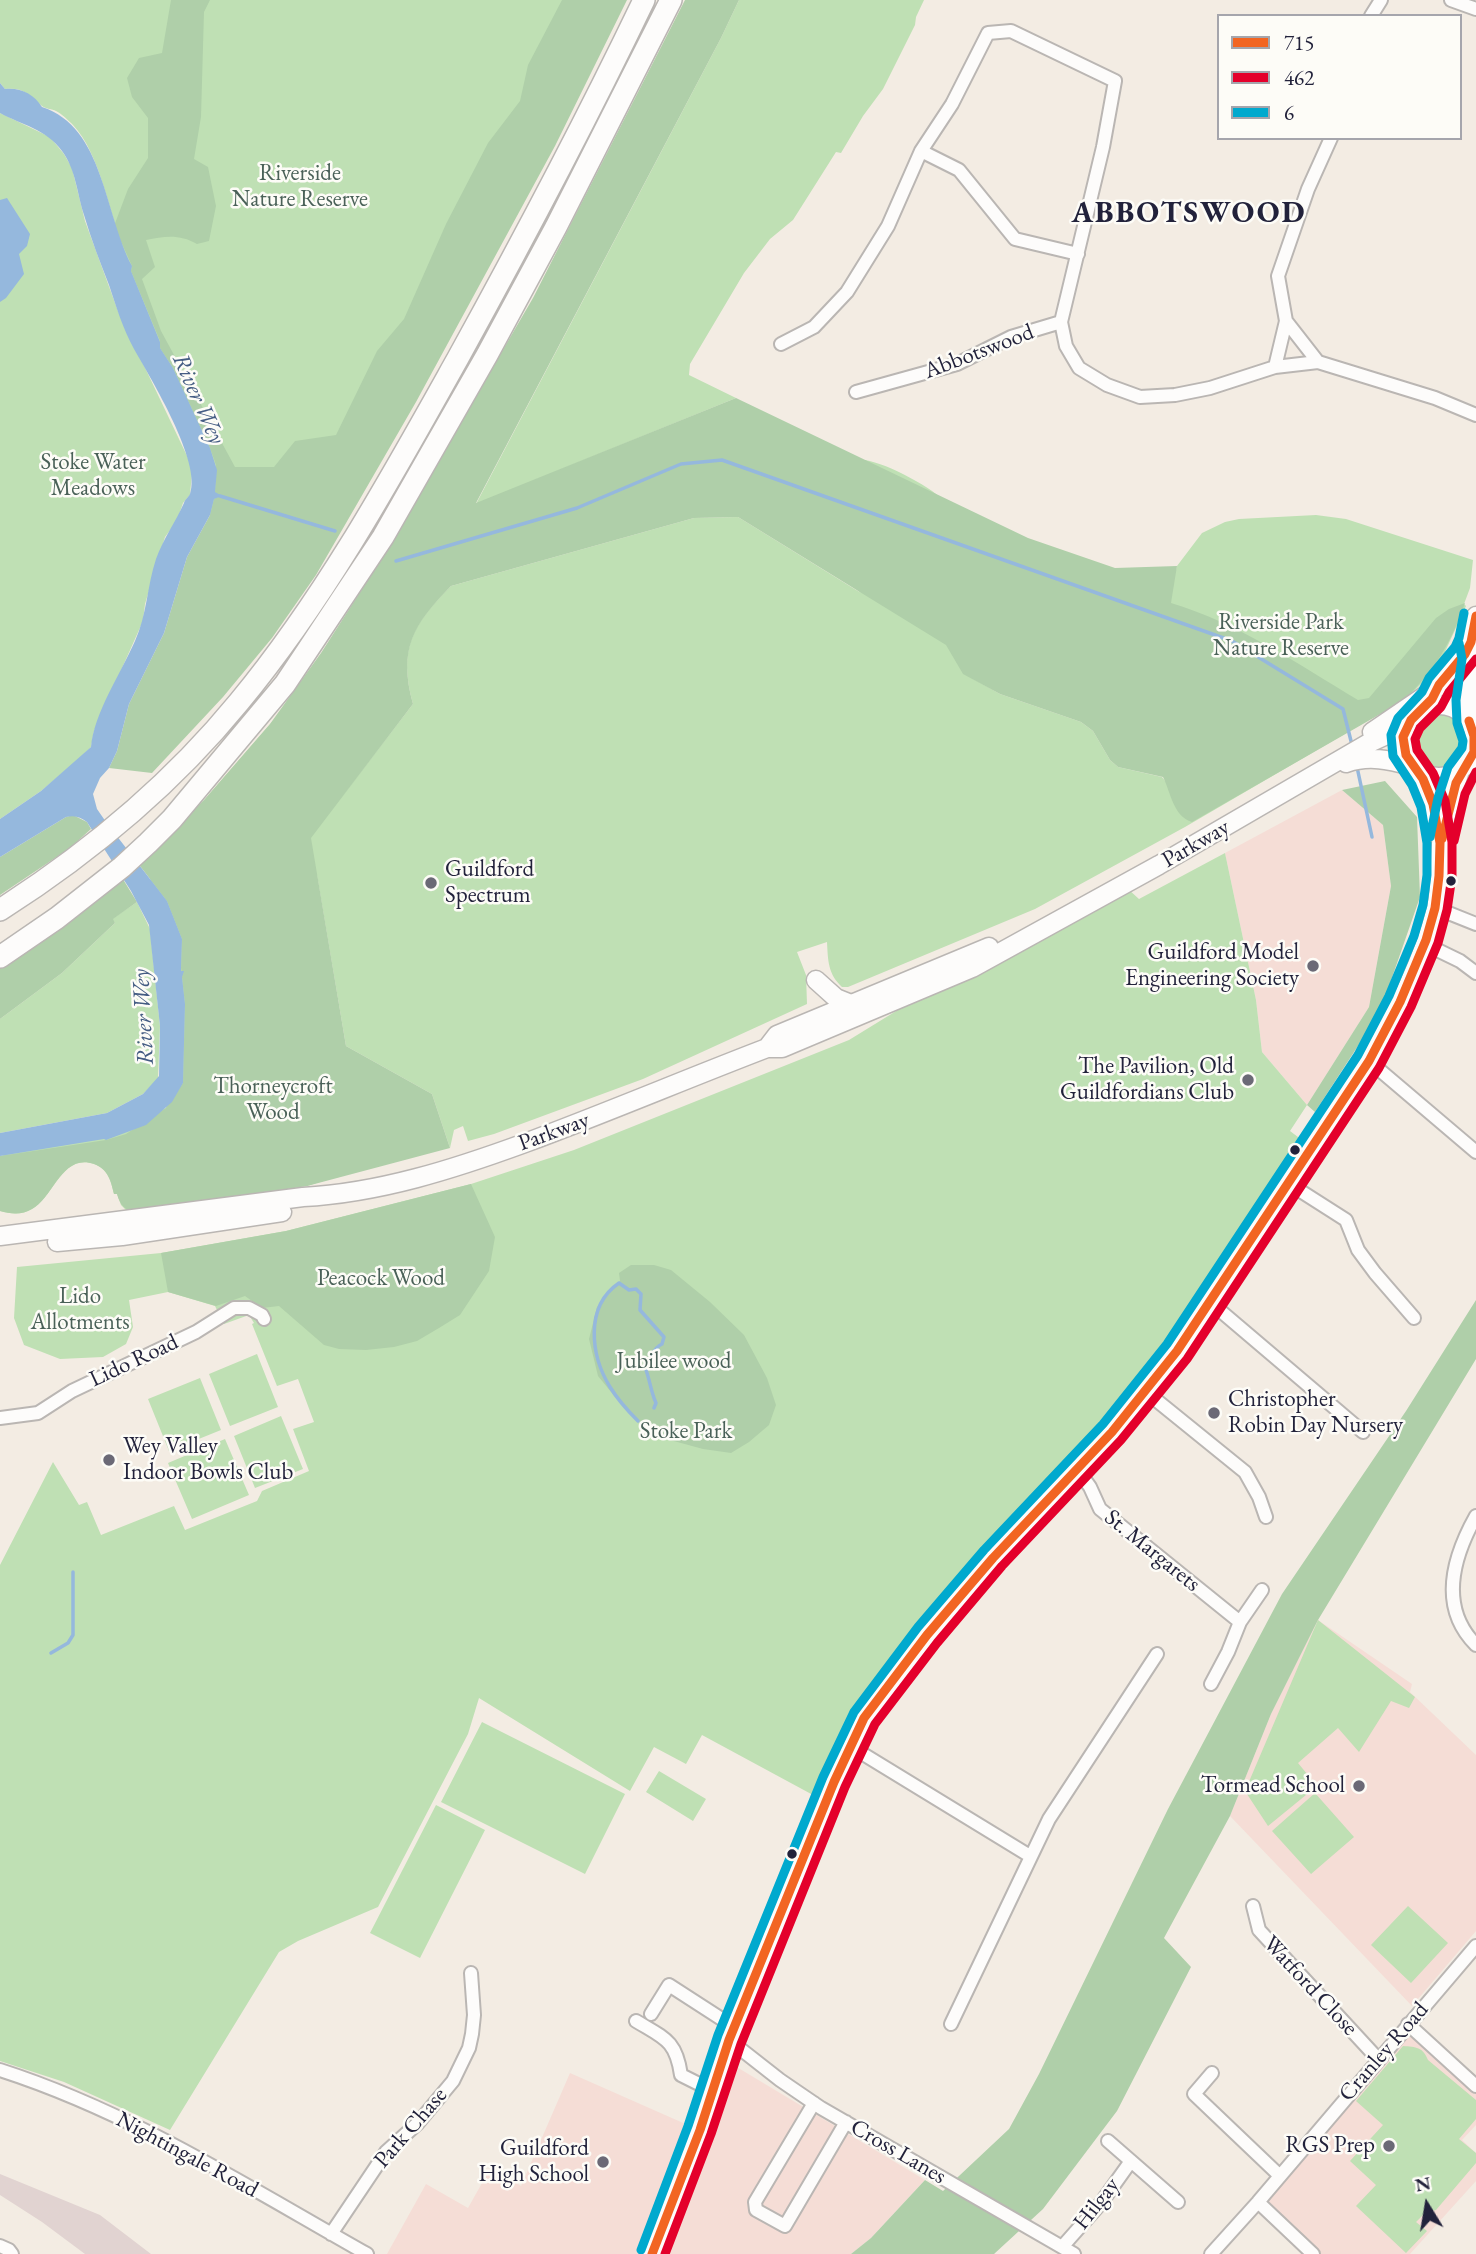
<!DOCTYPE html>
<html>
<head>
<meta charset="utf-8">
<style>
	body { margin:0 }
	#map { position:relative; width:1476px; height:2254px; overflow:hidden; background:#f3ece3; font-family:"EB Garamond",serif }
	canvas { display:block }
	.legend { position:absolute; left:1217px; top:14px; width:245px; height:126px; box-sizing:border-box; background:#fdfcf7; border:2px solid #a5a5ac; margin:0; padding:9px 12px; list-style:none; font-size:21px; color:#22223b }
	.legend li { display:flex; align-items:center; gap:14px; height:35px }
	.legend b { width:35px; border:2px solid #a5a5ac }
	.north { position:absolute; left:1392px; top:2170px; width:70px; height:70px; -webkit-text-stroke:5px #fdfcf7; paint-order:stroke; rotate:349deg; font-size:19px; font-weight:700; line-height:28px; text-align:center; color:#22223b }
	.north::after { content:''; display:block; margin:auto; width:24px; height:32px; background:#22223b; clip-path:polygon(50% 0,100% 100%,50% 72%,0 100%) }
</style>
</head>
<body>
<div id="map">
<canvas width="1476" height="2254"></canvas>
<ul class="legend">
<li><b style="height:9px;background:#f26522"></b>715</li>
<li><b style="height:9px;background:#e4002b"></b>462</li>
<li><b style="height:9px;background:#00a9ce"></b>6</li>
</ul>
<div class="north">N</div>
</div>
<script>
const c = document.querySelector('canvas').getContext('2d');
c.lineJoin = 'round';
function paint(path, color) {
  c.fillStyle = color;
  c.fill(path, 'evenodd');
}
function trace(path, color, width, dash) {
  c.strokeStyle = color;
  c.lineWidth = width;
  c.lineCap = dash ? 'butt' : 'round';
  c.setLineDash(dash || []);
  c.stroke(path);
}
function write(font, color, halo, rows, align = 'center') {
  c.font = font + ' "EB Garamond",serif';
  c.lineWidth = 5;
  c.setLineDash([]);
  c.textBaseline = 'middle';
  c.strokeStyle = halo;
  c.fillStyle = color;
  for (const [text, x, y, turn = 0] of rows) {
    c.save();
    c.translate(x, y);
    c.rotate((+turn || 0) * Math.PI / 180);
    c.textAlign = isNaN(turn) ? turn : align;
    if (halo) c.strokeText(text, 0, 0);
    c.fillText(text, 0, 0);
    c.restore();
  }
}
const built = new Path2D(`
	M1342 790 1383 825 1391 886 1369 1007 1307 1105 1262 1052 1256 1000 1225 853Z
	M1318 1620 1412 1684 1410 1692 1476 1755V1931L1412 2006 1230 1816 1271 1714Z
	M1409 2029 1476 2092V2125L1462 2140 1476 2153V2181L1410 2254H1318L1261 2201Z
	M730 2063 925 2180 871 2238 851 2254H663Z
	M570 2073 690 2126 640 2254H387L426 2184 468 2208 491 2167 521 2186Z`);
const industrial = new Path2D(`
	M0 2174 100 2215 151 2254H85L42 2222 0 2195Z`);
const green = new Path2D(`
	M0 0H605L331 522 210 515 125 254C110 216 100 153 73 125 68 120 62 114 56 111 52 109 46 109 42 106 29 95 24 87 5 89L0 83Z
	M739 0H924L916 17 915 25 883 89 863 116 841 153 836 152 793 220 770 239 744 273 690 364 689 375 736 398 476 504 721 38Z
	M0 113 50 137 64 154 72 168 85 221 118 311 189 460 192 473 190 495 183 503 177 521 165 537 145 604 143 621 94 731 91 747 78 760 41 791 0 819Z
	M865 460C889 464 933 488 949 505L1101 572 1176 570 1177 566 1202 533 1225 522 1239 519 1316 515 1346 519 1473 560 1470 588 1464 604 1466 606 1438 667 1408 697 1185 827 1035 909 848 987H842C828 974 828 961 827 942L797 952 806 975 807 1004 643 1079 494 1134 468 1141 463 1126 454 1130 450 1148 432 1094 346 1046 317 875 336 1177 307 1186 126 1210 121 1205 117 1194H114C111 1181 108 1169 94 1164 62 1153 54 1197 32 1209 22 1215 11 1214 0 1211V1156L166 1108 149 864 382 595ZM762 516 861 593 738 517 694 518 451 586C412 625 398 649 413 704L343 795 390 603 689 517ZM970 677 1184 749 1166 782 1162 777 1118 767 1110 760 1093 731 1081 722 1000 694Z
	M1408 739a29 29 0 1 1 58 0a29 29 0 1 1-58 0Z
	M1225 853 1256 1000 1262 1052 1307 1105 1290 1131 1302 1140C1239 1234 1180 1331 1107 1417 1027 1512 934 1595 865 1699 846 1728 831 1761 818 1794L813 1795 702 1735 686 1764 654 1747 630 1791 479 1698 468 1734 378 1907 298 1941 279 1952 170 2130 64 2082 0 2061V1565L53 1462 79 1505 87 1502 101 1535 174 1506 185 1530 257 1501 262 1491 309 1471 293 1429 314 1422 298 1379 277 1386 252 1324 254 1323 249 1315 224 1324 215 1306 168 1292 129 1300 133 1327 126 1344 103 1357 60 1359 24 1345 14 1318 17 1267 161 1253 286 1231 471 1184 574 1150 849 1040 932 989 1128 889 1139 899Z
	M137 902 150 929 160 1026 158 1079 143 1094 107 1113 0 1133V1019L62 973 115 923 112 919Z
	M257 1354 278 1407 230 1426 209 1374Z
	M200 1378 221 1430 169 1451 148 1399Z
	M281 1416 303 1469 255 1488 234 1436Z
	M225 1439 249 1495 192 1519 168 1463Z
	M1318 1620 1415 1697 1409 1708 1391 1701 1359 1752 1338 1728 1298 1763 1317 1786 1268 1826 1245 1791Z
	M482 1722 625 1794 585 1874 441 1802Z
	M659 1771 706 1799 693 1821 646 1792Z
	M1315 1793 1354 1837 1311 1874 1272 1831Z
	M436 1805 485 1830 420 1958 370 1933Z
	M1408 1906 1448 1943 1411 1983 1371 1945Z
	M1403 2046C1416 2047 1423 2047 1428 2060L1476 2100V2119L1459 2139 1476 2153V2163L1436 2210 1426 2212 1416 2222 1427 2231 1406 2253 1356 2206 1376 2185 1350 2161 1383 2125 1356 2101Z`);
const forest = new Path2D(`
	M171 0H210L204 12 201 117 194 159 208 167 216 206 209 241 197 244C180 234 165 236 146 240L155 267 142 279 161 331 235 467H274L295 441 336 435 377 351 404 319 446 224 488 143 520 101 528 65 562 0H627L555 146 416 402 316 575 272 638 223 697 152 773 109 768 117 751 129 704 164 633 187 557 210 515 214 499 218 497 215 492 216 465 210 448 173 368 160 348V341L131 271 132 266 114 226 128 189 148 158V118L132 97 127 78 139 58 162 53Z
	M685 0H739L721 38 476 503 736 398 1028 538 1115 568 1177 566 1171 603C1238 623 1298 664 1358 700L1369 698 1436 618 1449 609 1465 603C1450 645 1435 670 1403 701L1192 822C1173 816 1171 793 1163 777L1118 767 1110 760 1093 731 1081 722 1000 694 963 674 946 645 738 517 694 518 451 586C413 625 398 649 413 704L311 838 346 1046 432 1094 450 1148 307 1186 136 1212C125 1211 120 1205 117 1194H114C111 1181 108 1169 94 1164 62 1153 54 1197 32 1209 22 1215 11 1214 0 1211V1156L106 1140 126 1134 166 1108 183 1083 185 1004 181 968 182 939 167 901 137 862 204 800 270 724 321 653 380 561 533 298Z
	M1385 781 1417 817 1420 897 1380 1012 1315 1112 1307 1105 1369 1007 1391 886 1383 825 1342 790Z
	M73 815 87 822 91 829 70 848 0 895V857L66 817Z
	M121 876 137 902 113 919 115 923 62 973 0 1019V966Z
	M471 1184 495 1237 489 1271 460 1315 439 1328 417 1341 394 1347 366 1350 339 1349 324 1345 279 1306 262 1308 245 1296 216 1306 168 1292 161 1253 286 1231Z
	M631 1265H654L671 1270 710 1302 744 1335 767 1378 776 1405 769 1425 749 1442 731 1453 703 1449 670 1440 644 1425 625 1409 598 1376 589 1339 597 1307 620 1281 619 1273Z
	M1476 1300V1359L1318 1620 1271 1714 1230 1816 1164 1938 1191 1967 1117 2111 1043 2209 994 2254H851L871 2238 925 2180 943 2191 1009 2129 1039 2074 1168 1809 1282 1594 1406 1411Z`);
const water = new Path2D(`
	M0 83 5 89C20 87 34 94 42 107 104 127 104 213 132 266L131 271 160 342V348L173 368 210 448 217 470 215 492 222 496 214 499 210 515 187 557 164 633 129 704 117 751 109 768 100 778 93 794 97 809 106 822 167 901 182 939 181 968V971H184L182 977 185 1004 183 1083 172 1102 146 1125 106 1140 104 1139 0 1156V1133L107 1113 143 1094 159 1076 160 1026 149 925 131 891 87 822C80 817 75 815 66 817L0 857V819L41 791 91 747C94 713 121 673 135 641 147 615 147 586 156 559 163 539 175 523 184 503 185 499 189 497 190 494 202 462 151 379 134 349 123 329 116 306 109 285 100 262 91 239 84 215 77 193 76 170 62 151 46 129 22 125 0 113Z
	M7 198 30 234 27 246 19 254 24 274 6 298 0 302V200Z`);
const stream = new Path2D(`
	M220 496 335 531
	M396 561 577 508 681 464 722 460 1232 641 1343 709 1352 745
	M1357 767 1372 837
	M638 1421C628 1411 618 1400 610 1387 591 1356 584 1307 619 1283L629 1290 636 1289 641 1294 640 1310 664 1337 662 1344C653 1348 649 1361 646 1370 650 1381 651 1392 656 1403L654 1408
	M51 1653 68 1643 73 1635V1572`);
const street = new Path2D(`
	M1451 0 1476 9
	M1371 16 1381 0
	M1331 138 1308 189 1278 276 1286 321 1318 362 1435 398 1476 415
	M921 151 959 170 1015 239 1078 254
	M781 344 814 327 847 292 888 226 921 151 952 104 988 33 1011 31 1115 81 1103 147 1061 322 1066 346 1079 368 1107 385 1140 397 1175 395 1210 388 1275 367 1318 362
	M1275 367 1286 321
	M856 392 957 364 1011 337 1061 322
	M1436 908 1476 924
	M1425 944 1460 961 1476 973
	M1369 1061 1476 1152
	M1288 1183 1346 1220 1358 1250 1375 1273 1414 1318
	M1210 1302 1363 1432
	M1145 1391 1245 1472 1259 1497 1266 1517
	M0 1418 38 1413 72 1391 196 1332 234 1308H249L262 1315 264 1319
	M1077 1469 1090 1487 1100 1509 1240 1622 1228 1652 1211 1684
	M1476 1516C1453 1557 1438 1607 1476 1645
	M1240 1622 1262 1590
	M850 1746 1030 1856
	M1253 1906 1259 1930 1378 2059
	M651 2014 669 1985 734 2027
	M636 2021C664 2038 676 2040 681 2075L711 2090
	M951 2024 1049 1819 1157 1654
	M1408 2024 1476 2086
	M729 2040 780 2080 821 2108 1074 2254
	M0 2070C131 2112 248 2187 367 2254
	M1212 2073 1194 2094 1279 2175
	M814 2103 755 2202 756 2210 785 2226 846 2122
	M1108 2141 1178 2202
	M1258 2202 1313 2254
	M331 2234 386 2152 418 2123 453 2081 469 2048 472 2034 474 2015 471 1973
	M0 2246 9 2250 12 2254
	M1062 2247 1101 2203 1131 2161
	M1211 2254 1258 2202 1476 1946`);
const primary = new Path2D(`
	M1403 741a36 36 0 1 1 72 0a36 36 0 1 1-72 0Z
	M1469 721 1468 699 1474 659 1470 645 1476 616
	M1372 732 1438 687 1470 645
	M1346 763C1369 755 1389 760 1412 766
	M1416 770 1431 797 1440 835
	M816 980 836 998 851 1004
	M767 1048 777 1035 989 947
	M0 1236 303 1197C379 1193 454 1169 525 1143 606 1113 686 1079 767 1048H782L972 968 1159 865 1367 744 1406 726
	M57 1242 122 1236 282 1212
	M652 2254 700 2130 729 2040 834 1782 864 1718 927 1635 993 1558 1112 1432 1177 1351 1369 1061C1395 1013 1423 962 1436 908 1441 887 1439 866 1441 844 1443 819 1452 795 1460 771`);
const highway = new Path2D(`
	M0 910C89 853 172 784 239 702 326 597 392 476 458 358 523 240 586 121 644 0
	M0 957 57 918 122 867 148 843 172 819 285 684 383 537 487 355 556 227 671 0`);
const bus1 = new Path2D(`
	M1442 839 1456 783 1474 752V736L1469 721
	M652 2254 700 2130 729 2040 834 1782 864 1718 927 1635 993 1558 1112 1432 1177 1351 1369 1061 1400 1002 1426 940 1435 908 1439 876 1440 843 1433 804 1423 779 1406 755 1403 737 1411 720 1432 699 1439 685 1465 654 1471 642 1476 616`);
const bus2 = new Path2D(`
	M1454 841 1465 794 1476 772
	M665 2254 711 2134 741 2044 845 1787 875 1724 937 1643 1002 1566 1121 1440 1187 1359 1379 1068 1411 1007 1438 943 1447 910 1452 876V842L1445 801 1433 773 1417 750 1415 739 1420 728 1441 707 1449 692 1476 659`);
const bus3 = new Path2D(`
	M1430 837 1438 798 1448 767 1462 748 1463 741 1457 723 1456 700 1462 659 1459 643
	M641 2250 688 2126 718 2035 823 1777 854 1712 918 1627 984 1550 1103 1424 1167 1344 1358 1055 1389 996 1414 936 1423 905 1427 875V843L1421 807 1412 785 1393 756 1391 735 1398 718 1422 692 1429 678 1455 647 1459 638 1464 613`);
const markers = [
	[1451,881,6,"#22223b"],
	[431,883,7,"#6b6976"],
	[1313,966,7,"#6b6976"],
	[1248,1080,7,"#6b6976"],
	[1295,1150,6,"#22223b"],
	[1214,1413,7,"#6b6976"],
	[109,1460,7,"#6b6976"],
	[1359,1786,7,"#6b6976"],
	[792,1854,6,"#22223b"],
	[1389,2146,7,"#6b6976"],
	[603,2162,7,"#6b6976"]
];
const parkNames = [
	["Riverside",300,174],
	["Nature Reserve",300,200],
	["Stoke Water",93,463],
	["Meadows",93,489],
	["Riverside Park",1281,623],
	["Nature Reserve",1281,649],
	["Thorneycroft",273,1087],
	["Wood",273,1113],
	["Peacock Wood",381,1279],
	["Lido",80,1297],
	["Allotments",80,1323],
	["Jubilee wood",674,1362],
	["Stoke Park",686,1432]
];
const streetNames = [
	["Abbotswood",979,352,-21],
	["Parkway",1196,844,-30],
	["Parkway",554,1132,-20],
	["Lido Road",134,1361,-25],
	["St. Margarets",1152,1551,39],
	["Watford Close",1310,1986,47],
	["Cranley Road",1384,2052,-49],
	["Park Chase",411,2128,-49],
	["Cross Lanes",898,2152,30],
	["Nightingale Road",187,2155,28],
	["Hilgay",1097,2204,-52]
];
const poiNames = [
	["Guildford",445,870,"left"],
	["Spectrum",445,896,"left"],
	["Guildford Model",1299,953],
	["Engineering Society",1299,979],
	["The Pavilion, Old",1234,1067],
	["Guildfordians Club",1234,1093],
	["Christopher",1228,1400,"left"],
	["Robin Day Nursery",1228,1426,"left"],
	["Wey Valley",123,1447,"left"],
	["Indoor Bowls Club",123,1473,"left"],
	["Tormead School",1345,1786],
	["RGS Prep",1375,2146],
	["Guildford",589,2149],
	["High School",589,2175]
];
const waterNames = [
	["River Wey",198,399,66],
	["River Wey",144,1017,-93]
];
const districtNames = [
	["ABBOTSWOOD",1189,214]
];
paint(built, '#f5ddd6');
paint(industrial, '#e1d3d1');
paint(green, '#bfe0b4');
paint(forest, '#afcfa9');
paint(water, '#95b8dd');
trace(stream, '#95b8dd', 3.5);
trace(street, '#bab6b3', 16);
trace(primary, '#bab6b3', 21);
trace(highway, '#bab6b3', 24);
trace(street, '#fdfcfb', 12);
trace(primary, '#fdfcfb', 18);
trace(highway, '#fdfcfb', 21);
trace(bus1, '#f26522', 9);
trace(bus2, '#e4002b', 9);
trace(bus3, '#00a9ce', 9);
for (const [x, y, r, color] of markers) {
  const dot = new Path2D();
  dot.arc(x, y, r, 0, 2 * Math.PI);
  c.fillStyle = color;
  c.fill(dot);
  trace(dot, '#fdfcf7', 2.5);
}
write('23px', '#4a6158', '#fdfcf7', parkNames);
write('23px', '#22223b', '#fdfcf7', streetNames);
write('23px', '#22223b', '#fdfcf7', poiNames, 'right');
write('italic 24px', '#445c83', '#fdfcf7', waterNames);
c.letterSpacing = '2px';
write('bold 30px', '#22223b', '#fdfcf7', districtNames);
c.letterSpacing = '0px';
</script>
</body>
</html>
